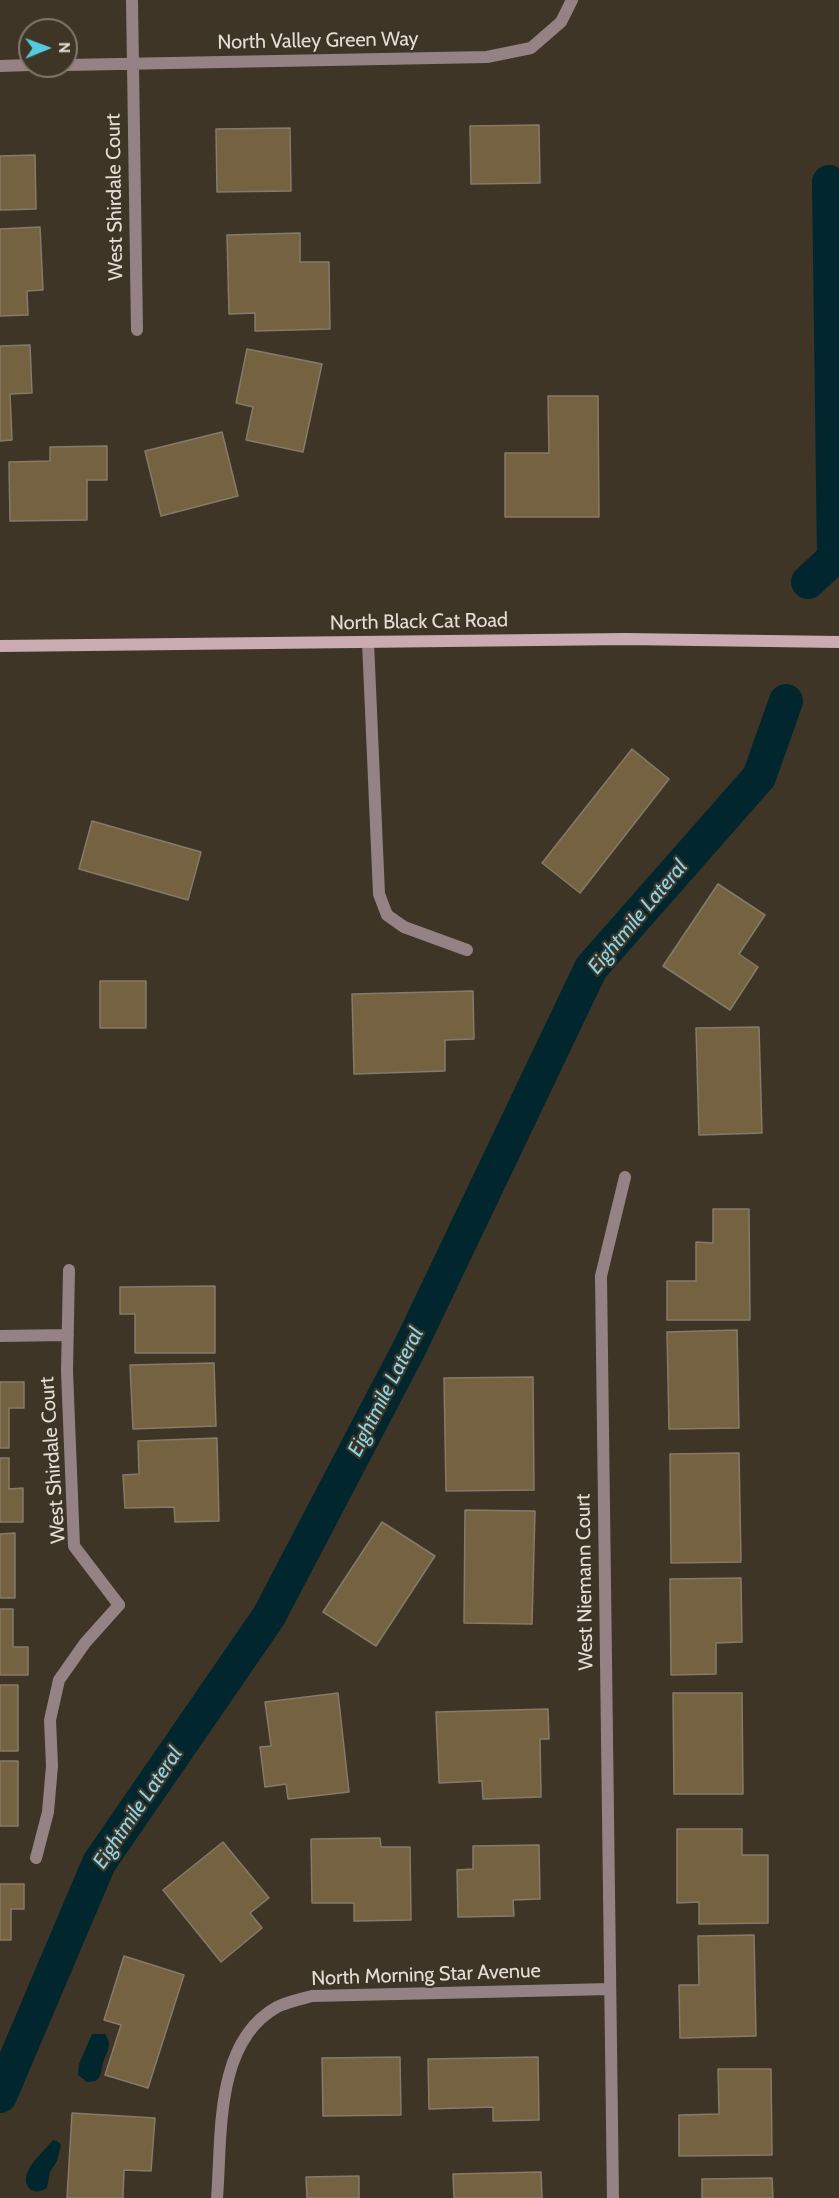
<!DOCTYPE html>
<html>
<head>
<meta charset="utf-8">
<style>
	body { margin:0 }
	#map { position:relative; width:839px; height:2198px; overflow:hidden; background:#3e3526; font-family:Cabin,sans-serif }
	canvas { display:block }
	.north { position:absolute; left:18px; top:18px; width:60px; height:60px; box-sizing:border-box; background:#3e3526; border:2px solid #80786c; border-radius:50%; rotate:89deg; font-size:16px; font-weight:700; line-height:24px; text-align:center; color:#e3ddd4 }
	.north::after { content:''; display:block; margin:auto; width:21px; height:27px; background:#55cadf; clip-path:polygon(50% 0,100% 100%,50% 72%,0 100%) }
</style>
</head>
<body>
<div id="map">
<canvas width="839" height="2198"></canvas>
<div class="north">N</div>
</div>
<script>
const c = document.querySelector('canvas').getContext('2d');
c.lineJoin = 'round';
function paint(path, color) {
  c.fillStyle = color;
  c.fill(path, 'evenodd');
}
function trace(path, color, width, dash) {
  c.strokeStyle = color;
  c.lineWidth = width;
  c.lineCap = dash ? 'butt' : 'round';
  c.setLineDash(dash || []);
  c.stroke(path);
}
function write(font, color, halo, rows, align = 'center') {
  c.font = font + ' Cabin,sans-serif';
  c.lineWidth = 4.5;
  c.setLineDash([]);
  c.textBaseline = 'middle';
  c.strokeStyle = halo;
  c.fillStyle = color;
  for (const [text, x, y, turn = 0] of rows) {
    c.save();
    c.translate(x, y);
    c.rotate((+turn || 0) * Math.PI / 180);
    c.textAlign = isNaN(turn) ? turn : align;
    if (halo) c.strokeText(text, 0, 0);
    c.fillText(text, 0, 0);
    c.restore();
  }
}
const water = new Path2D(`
	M92 2034H105C113 2045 107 2051 103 2063 101 2070 102 2075 96 2081L87 2082 78 2075 79 2064Z
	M53 2140 57 2141 61 2145 57 2161 50 2172 47 2188C33 2197 21 2186 28 2171 33 2160 45 2150 53 2140Z`);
const canal = new Path2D(`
	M808 582 834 558 829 182
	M0 2096 99 1863 269 1616 410 1347 591 968 759 777 786 701`);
const building = new Path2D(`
	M539 125 540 183 471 184 470 126Z
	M290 128 291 191 217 192 216 129Z
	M35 155 36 209 0 210V156Z
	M40 227 43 290 27 291 28 315 0 316V229Z
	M300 233V262H329L330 329 255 331V313L229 314 227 235Z
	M30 345 32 393 10 394 12 440 0 441V346Z
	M247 349 322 364 303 452 246 440 253 407 236 403Z
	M548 396H598L599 517H505V453H549Z
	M222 432 238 496 161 516 145 451Z
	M107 446V480H87V520L10 521 9 462 50 461V447Z
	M632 749 669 779 580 893 542 863Z
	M92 821 201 852 188 900 79 869Z
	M718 884 765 915 739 954 758 967 730 1010 663 966Z
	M100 981H146V1028H100Z
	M473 991 474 1039 445 1040V1071L354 1074 352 994Z
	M759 1027 762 1133 699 1135 696 1028Z
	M713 1209H749L750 1320H667V1281H696V1242L713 1243Z
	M215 1286V1353H135V1314H120V1287Z
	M737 1330 739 1428 669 1429 667 1332Z
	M214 1363 216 1426 133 1429 130 1365Z
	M533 1377 534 1490 446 1491 444 1378Z
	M0 1382H24V1408H9V1448H0Z
	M217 1438 219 1521 175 1522 174 1507 125 1508 123 1475 139 1474 138 1441Z
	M739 1453 741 1562 671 1563 670 1454Z
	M0 1458H9V1489L23 1488V1522H0Z
	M465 1510 535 1511 532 1624 464 1623Z
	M382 1522 435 1556 376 1646 323 1612Z
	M15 1533V1598H0V1534Z
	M741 1578 742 1642 716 1643V1674L671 1675 670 1579Z
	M0 1609H13V1647H28V1675H0Z
	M0 1685H18V1751H0Z
	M338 1693 349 1792 288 1799 286 1784 265 1787 260 1747 271 1746 265 1702Z
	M673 1693H742L743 1794H674Z
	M548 1709 549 1739H540L541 1797 483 1799 482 1781 439 1783 436 1712Z
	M0 1761H18V1826H0Z
	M677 1829H742V1855H768V1923L699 1924V1902L677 1903Z
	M380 1838 381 1847H410L411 1920 354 1921V1903H312L311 1839Z
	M223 1842 269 1898 250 1913 262 1928 221 1962 163 1890Z
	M539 1845 540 1899 513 1900 514 1916 458 1917 457 1870 473 1869V1846Z
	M0 1884H24V1909H11V1940H0Z
	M754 1935 756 2036 680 2038 679 1985H699L698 1936Z
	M124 1956 184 1975 148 2088 105 2075 121 2025 104 2020Z
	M400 2057 401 2115 323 2116 322 2058Z
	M538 2057 539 2120 493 2121V2107L429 2109 428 2059Z
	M718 2069H771L772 2155 679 2156V2115L719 2114Z
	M72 2113 155 2118 151 2171 124 2170 123 2198H67Z
	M541 2172 542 2198H454L453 2174Z
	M359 2176V2198H307L306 2177Z
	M772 2178 773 2198H702V2179Z`);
const lane = new Path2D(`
	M368 642 379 894 387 915 404 927 467 950
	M36 1858 48 1812 52 1766 50 1720 59 1680 85 1643 119 1605`);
const street = new Path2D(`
	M132 0 137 330
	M66 65 487 57 531 48 561 22 572 0
	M0 66 30 65
	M69 1270 67 1371 74 1546 119 1605
	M0 1336 68 1335
	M217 2198C222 2136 214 2042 277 2007 287 2002 301 1999 312 1996L610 1989
	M613 2198 601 1276 625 1177`);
const secondary = new Path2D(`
	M0 646 626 639 839 642`);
const streetNames = [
	["North Valley Green Way",318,41,-1],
	["West Shirdale Court",115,197,-91],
	["North Black Cat Road",419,622,-1],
	["West Shirdale Court",53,1460,-94],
	["West Niemann Court",585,1582,-91],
	["North Morning Star Avenue",426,1975,-2]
];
const waterNames = [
	["Eightmile Lateral",638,917,-50],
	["Eightmile Lateral",386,1392,-63],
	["Eightmile Lateral",138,1808,-56]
];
paint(water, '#02262e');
trace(canal, '#02262e', 34);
paint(building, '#756241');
trace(building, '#857b6a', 1.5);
trace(lane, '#958285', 12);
trace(street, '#958285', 12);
trace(secondary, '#caabb1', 12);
write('20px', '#e3ddd4', '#3e3526', streetNames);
write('italic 21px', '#87d6ec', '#3e3526', waterNames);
</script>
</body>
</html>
